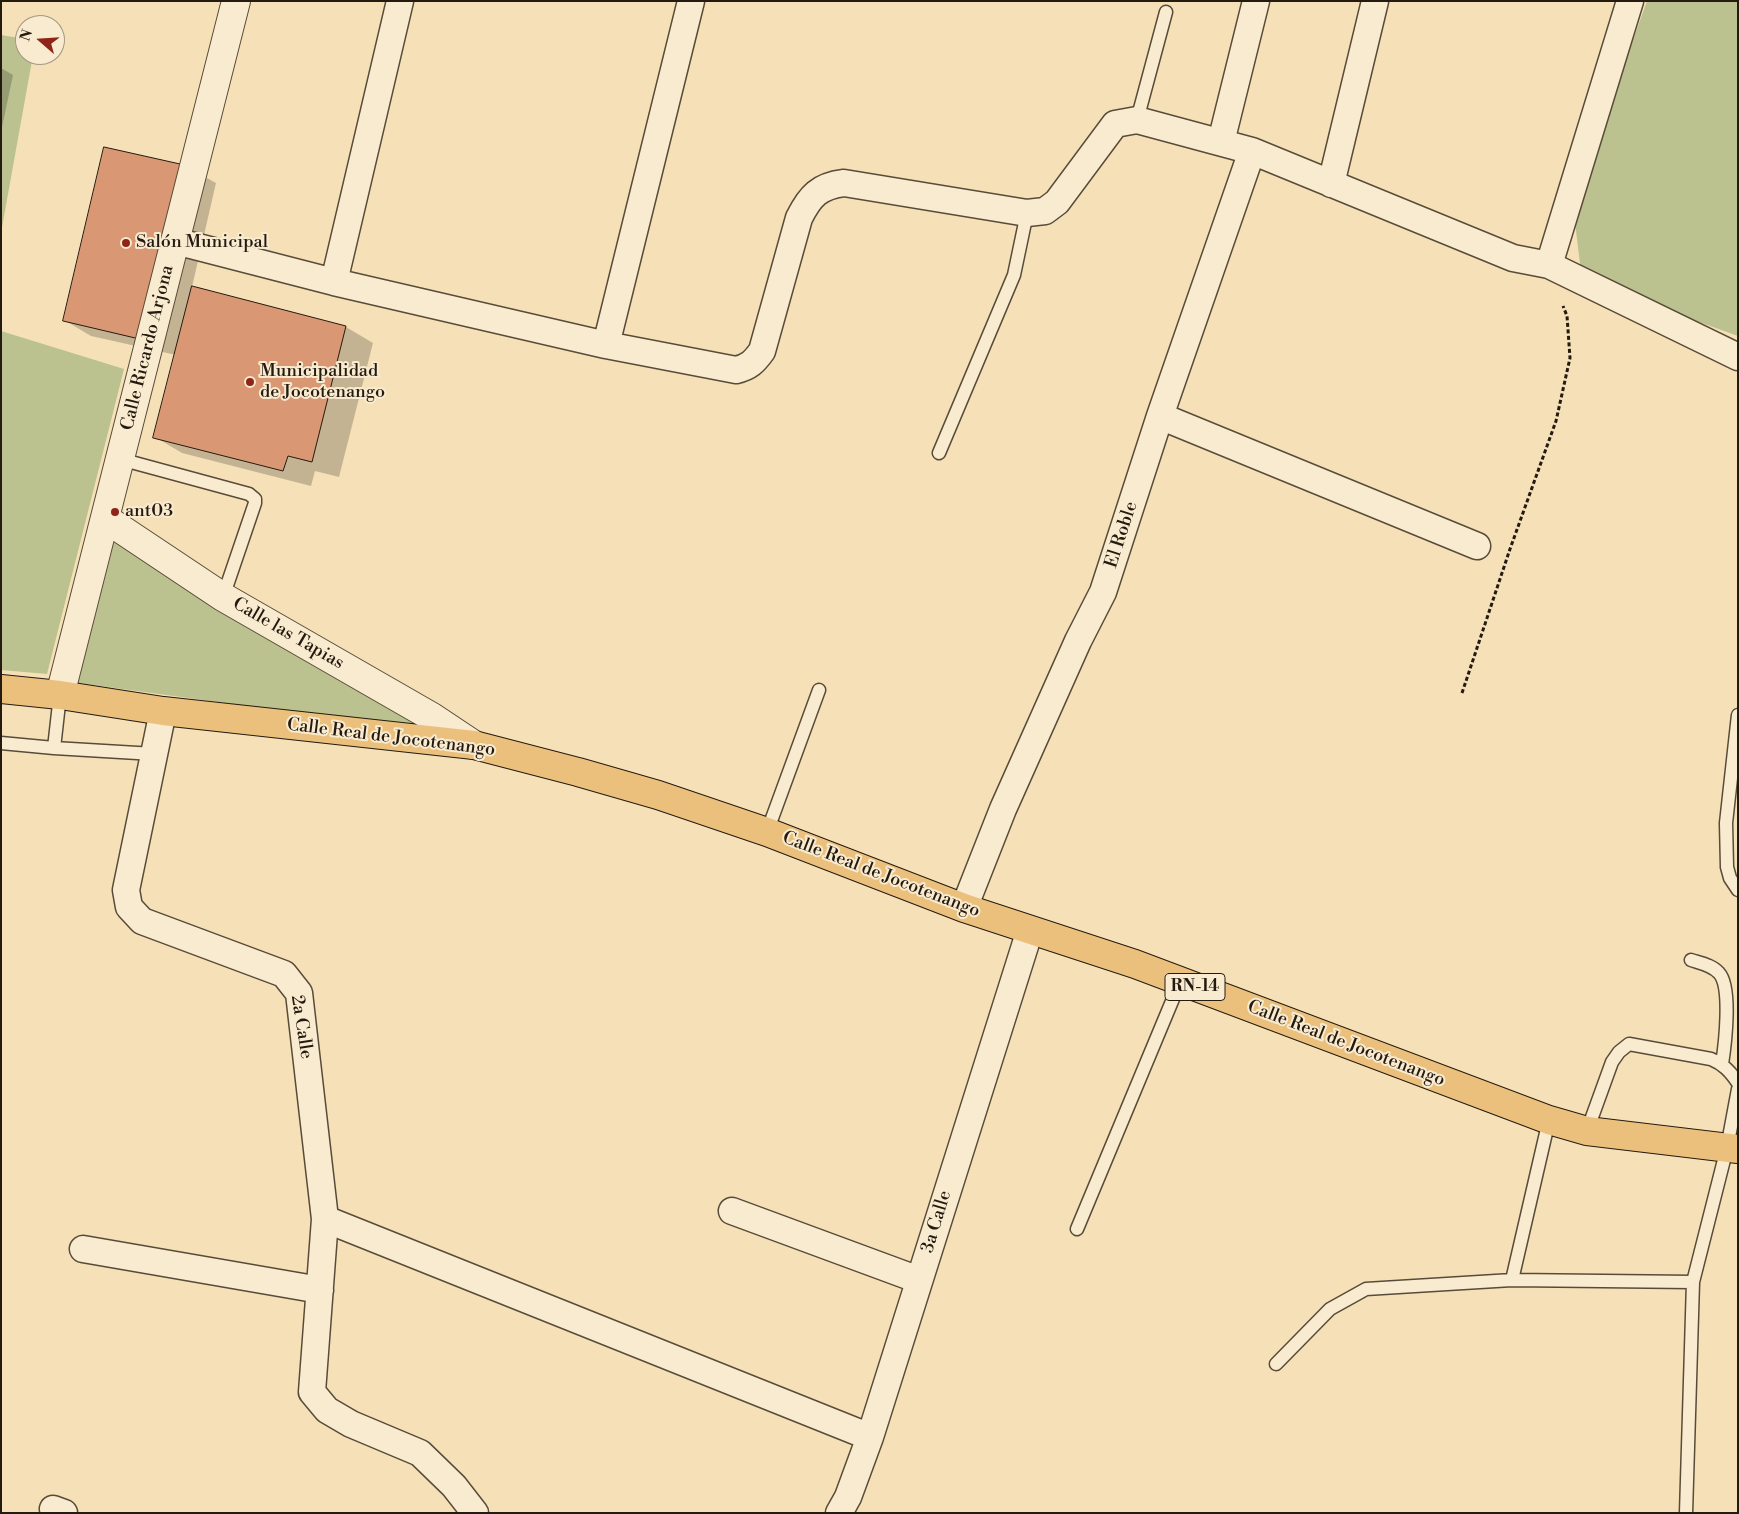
<!DOCTYPE html>
<html>
<head>
<meta charset="utf-8">
<style>
	body { margin:0 }
	#map { position:relative; width:1739px; height:1514px; overflow:hidden; background:#f6e0b7; font-family:"Libre Bodoni",serif }
	canvas { display:block }
	.frame { position:absolute; inset:0; border:2px solid #241a0f; pointer-events:none }
	.north { position:absolute; left:15px; top:15px; width:50px; height:50px; box-sizing:border-box; background:#f9ebd0; border:1px solid #a49783; border-radius:50%; rotate:289deg; font-size:14px; font-weight:700; line-height:20px; text-align:center; color:#241a0f }
	.north::after { content:''; display:block; margin:auto; width:18px; height:22px; background:#8f2418; clip-path:polygon(50% 0,100% 100%,50% 72%,0 100%) }
</style>
</head>
<body>
<div id="map">
<canvas width="1739" height="1514"></canvas>
<div class="frame"></div>
<div class="north">N</div>
</div>
<script>
const c = document.querySelector('canvas').getContext('2d');
c.lineJoin = 'round';
function paint(path, color) {
  c.fillStyle = color;
  c.fill(path, 'evenodd');
}
function trace(path, color, width, dash) {
  c.strokeStyle = color;
  c.lineWidth = width;
  c.lineCap = dash ? 'butt' : 'round';
  c.setLineDash(dash || []);
  c.stroke(path);
}
function write(font, color, halo, rows, align = 'center') {
  c.font = font + ' "Libre Bodoni",serif';
  c.lineWidth = 4;
  c.setLineDash([]);
  c.textBaseline = 'middle';
  c.strokeStyle = halo;
  c.fillStyle = color;
  for (const [text, x, y, turn = 0] of rows) {
    c.save();
    c.translate(x, y);
    c.rotate((+turn || 0) * Math.PI / 180);
    c.textAlign = isNaN(turn) ? turn : align;
    if (halo) c.strokeText(text, 0, 0);
    c.fillText(text, 0, 0);
    c.restore();
  }
}
const green = new Path2D(`
	M1647 1H1738V336L1582 280 1573 206Z
	M1 35 25 39V55H33L1 233Z
	M1 331 124 369 47 674 1 670Z
	M115 538 438 732 78 683Z`);
const shadow = new Path2D(`
	M1 68 13 75 1 132Z
	M189 168 216 183 192 287 346 327 373 343 339 477 315 471 311 486 182 453 155 437 176 355 91 336 64 320Z`);
const building = new Path2D(`
	M104 147 189 166 148 341 63 321Z
	M192 286 346 326 312 462 288 456 283 471 153 438Z`);
const path = new Path2D(`
	M1462 693 1510 549 1556 421 1570 358 1567 316 1563 306`);
const service = new Path2D(`
	M1137 120 1166 12
	M939 453 1014 275 1027 213
	M120 459 249 494 255 499V503L223 597
	M1738 715 1726 823 1727 867 1730 878 1738 890
	M1 743 54 748 60 695
	M54 748 154 754
	M767 832 819 690
	M1691 960C1700 963 1712 965 1719 973 1732 987 1725 1045 1722 1064
	M1587 1131 1612 1062 1619 1052 1629 1044 1711 1059C1723 1064 1730 1071 1738 1083
	M1077 1229 1180 982
	M1512 1280 1693 1282
	M1276 1364 1330 1309 1366 1289 1512 1280 1549 1120
	M1686 1513 1693 1282 1727 1148 1738 1089`);
const minor = new Path2D(`
	M1221 142 1256 1
	M1331 184 1375 1
	M175 241 334 282 606 345 736 370C749 367 754 362 762 351L799 218C810 196 819 186 844 183L1027 213 1045 211 1057 202 1115 124 1137 120 1252 151 1513 258 1549 265 1738 357
	M1549 265 1630 1
	M334 282 400 1
	M606 345 691 1
	M1160 416 1477 546
	M163 711 126 890 129 907 142 921 284 974 299 993 325 1219 312 1392 327 1410 351 1424 420 1453 454 1486 475 1513
	M964 908 1003 809 1078 641 1103 592 1160 416 1252 151
	M732 1211 919 1280
	M325 1219 870 1437
	M83 1249 320 1290
	M53 1509 64 1513
	M839 1513 848 1497 870 1437 1030 930`);
const tertiary = new Path2D(`
	M106 519 223 597 432 717 474 745
	M60 695 236 1`);
const primary = new Path2D(`
	M1 689 60 695 163 711 474 745 578 772 658 795 767 832 964 908 1135 964 1549 1120 1587 1131 1738 1149`);
const markers = [
	[126,243,5,"#8f2418"],
	[250,382,5,"#8f2418"],
	[115,512,5,"#8f2418"]
];
const shields = [
	[1195,987,60]
];
const shieldNames = [
	["RN-14",1195,987]
];
const poiNames = [
	["Salón Municipal",136,243],
	["Municipalidad",260,372],
	["de Jocotenango",260,393],
	["ant03",125,512]
];
const streetNames = [
	["Calle Ricardo Arjona",148,348,-76],
	["El Roble",1122,535,-72],
	["Calle las Tapias",288,634,30],
	["Calle Real de Jocotenango",391,738,7],
	["Calle Real de Jocotenango",881,875,21],
	["2a Calle",301,1027,81],
	["Calle Real de Jocotenango",1346,1044,21],
	["3a Calle",937,1222,-73]
];
paint(green, '#bbc28f');
paint(shadow, '#0003');
paint(building, '#d99774');
trace(building, '#241a0f', 1);
trace(service, '#584c39', 15);
trace(minor, '#584c39', 29);
trace(tertiary, '#584c39', 30);
trace(primary, '#241a0f', 30);
trace(path, '#241a0f', 3, [4, 2.5]);
trace(service, '#f9ebd0', 12);
trace(minor, '#f9ebd0', 26);
trace(tertiary, '#f9ebd0', 28);
trace(primary, '#ebc07c', 28);
for (const [x, y, r, color] of markers) {
  const dot = new Path2D();
  dot.arc(x, y, r, 0, 2 * Math.PI);
  c.fillStyle = color;
  c.fill(dot);
  trace(dot, '#f9ebd0', 2);
}
for (const [x, y, w] of shields) {
  const box = new Path2D();
  box.roundRect(x - w / 2, y - 13.5, w, 27, 4);
  c.fillStyle = '#f9ebd0';
  c.fill(box);
  trace(box, '#241a0f', 1);
}
write('bold 16px', '#241a0f', null, shieldNames);
write('18px', '#241a0f', '#f9ebd0', poiNames, 'left');
write('18px', '#241a0f', '#f9ebd0', streetNames);
</script>
</body>
</html>
